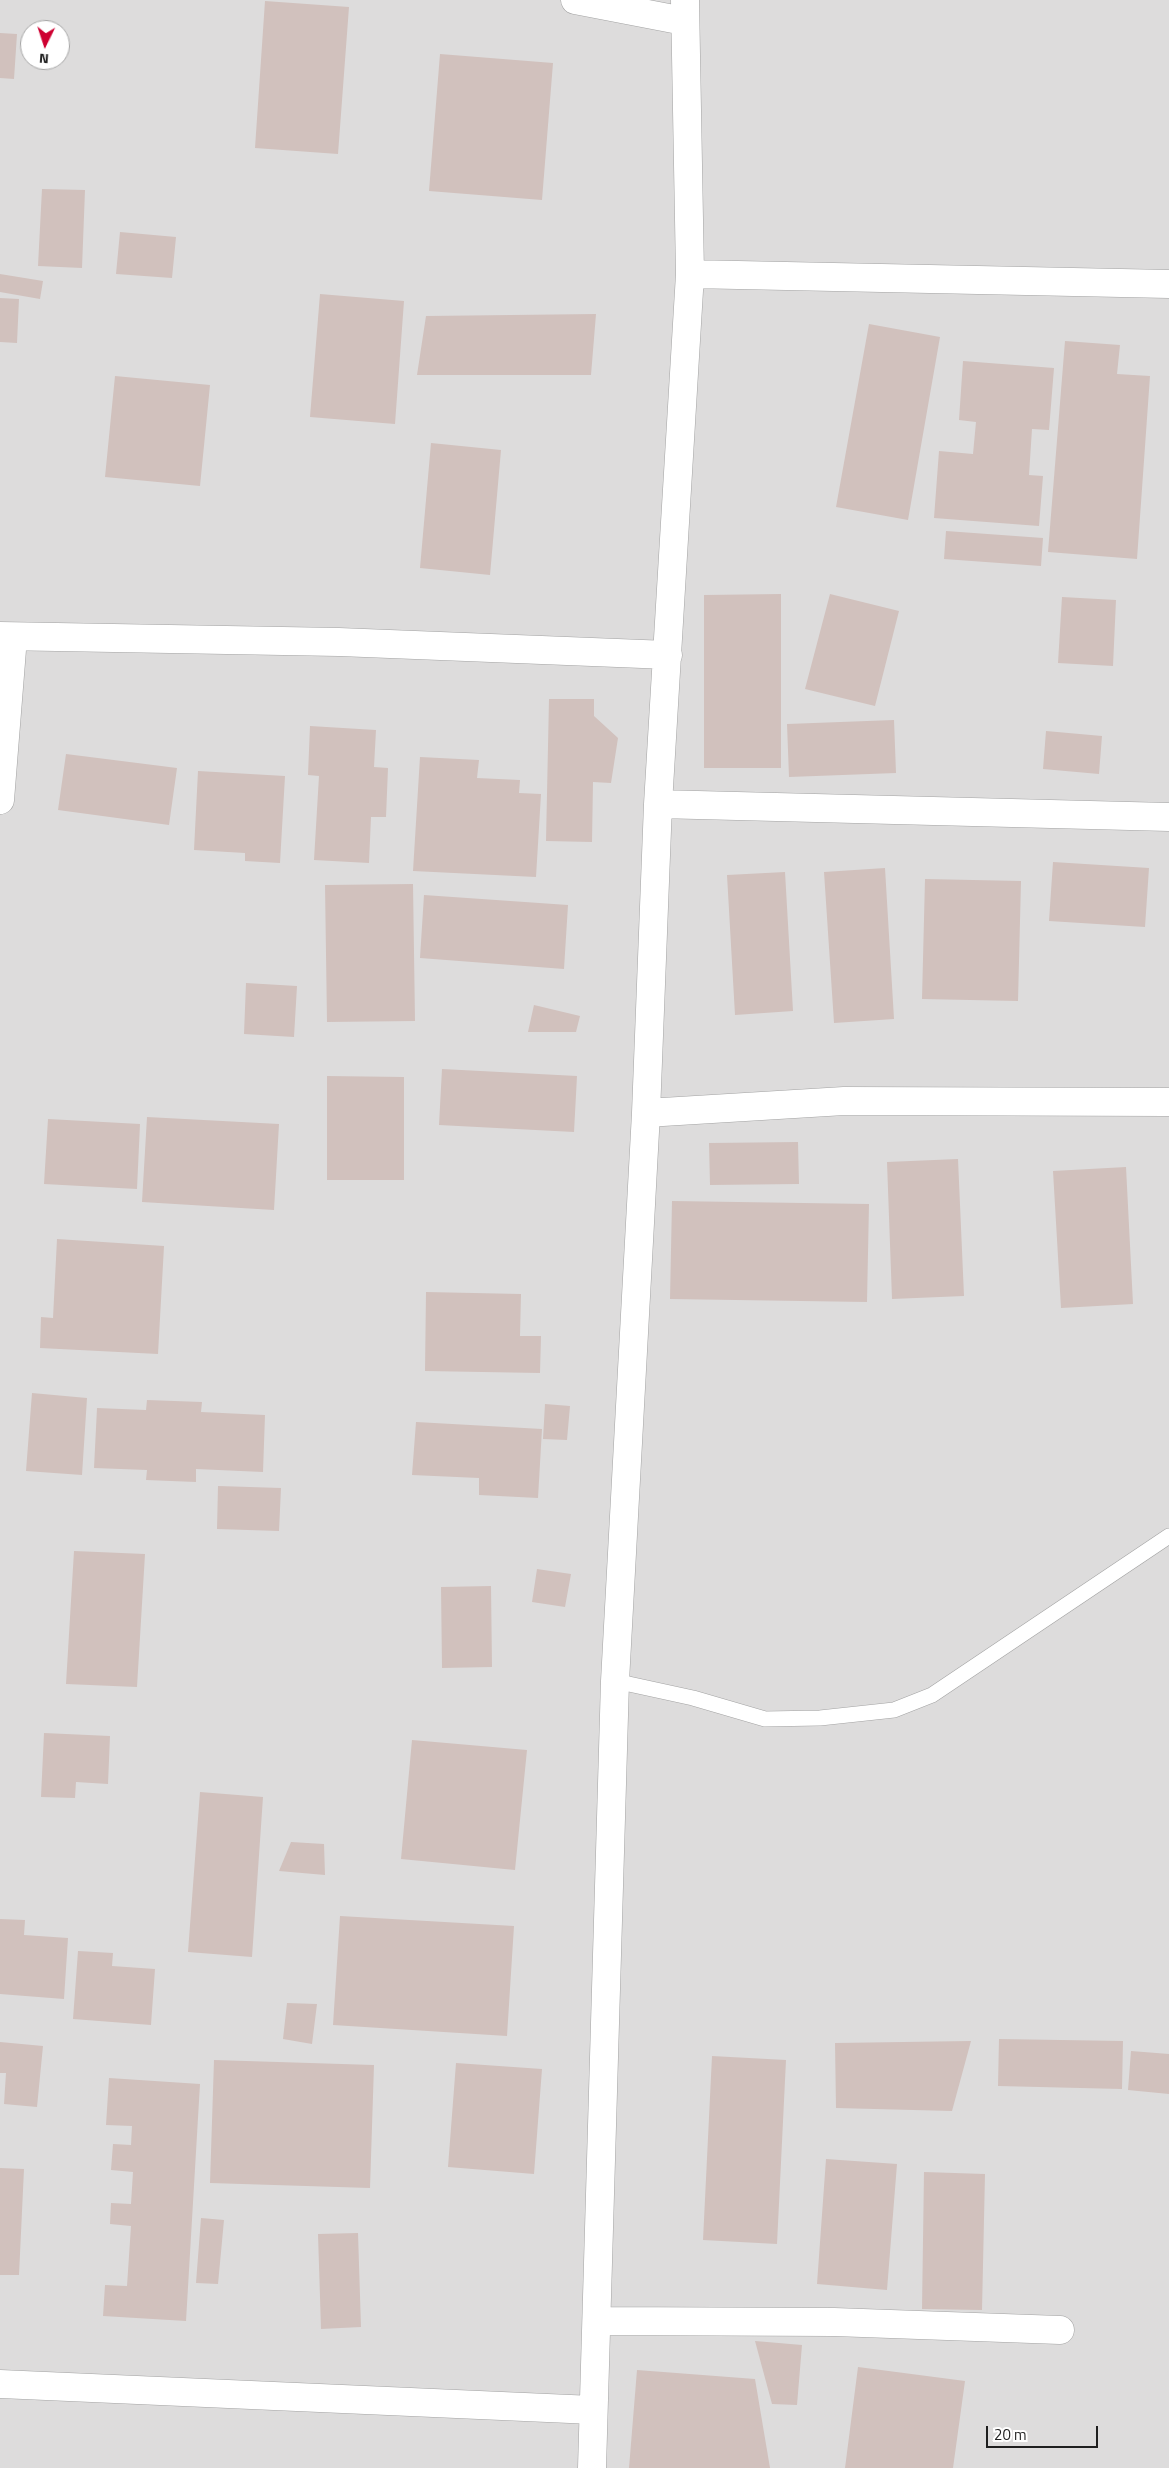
<!DOCTYPE html>
<html>
<head>
<meta charset="utf-8">
<style>
	body { margin:0 }
	#map { position:relative; width:1169px; height:2468px; overflow:hidden; background:#f1eae4; font-family:"Titillium Web",sans-serif }
	canvas { display:block }
	.north { position:absolute; left:20px; top:20px; width:50px; height:50px; box-sizing:border-box; background:#fff; border:1px solid #a5a5a5; border-radius:50%; rotate:184deg; font-size:14px; font-weight:700; line-height:20px; text-align:center; color:#1f1f1f }
	.north::after { content:''; display:block; margin:auto; width:18px; height:22px; background:#ce0031; clip-path:polygon(50% 0,100% 100%,50% 72%,0 100%) }
	.scale { position:absolute; left:986px; top:2426px; width:112px; height:22px; box-sizing:border-box; border:2px solid #1f1f1f; border-top:0; padding-left:6px; font-size:15px; line-height:18px; white-space:nowrap; color:#1f1f1f; -webkit-text-stroke:4px #fff; paint-order:stroke }
</style>
</head>
<body>
<div id="map">
<canvas width="1169" height="2468"></canvas>
<div class="north">N</div>
<div class="scale">20 m</div>
</div>
<script>
const c = document.querySelector('canvas').getContext('2d');
c.lineJoin = 'round';
function paint(path, color) {
  c.fillStyle = color;
  c.fill(path, 'evenodd');
}
function trace(path, color, width, dash) {
  c.strokeStyle = color;
  c.lineWidth = width;
  c.lineCap = dash ? 'butt' : 'round';
  c.setLineDash(dash || []);
  c.stroke(path);
}
const residential = new Path2D(`
	M0 0H1169V2468H0ZM30 30H60V60H30Z`);
const building = new Path2D(`
	M265 1 349 7 338 154 255 148Z
	M0 33 17 34 14 79 0 78Z
	M440 54 553 63 542 200 429 191Z
	M42 189 85 190 82 268 38 266Z
	M120 232 176 237 172 278 116 274Z
	M0 274 43 281 40 299 0 292Z
	M320 294 404 301 395 424 310 417Z
	M0 298 19 299 17 343 0 342Z
	M596 314 591 375H417L426 316Z
	M869 324 940 337 908 520 836 507Z
	M1065 341 1120 345 1117 374 1150 376 1137 559 1048 552Z
	M963 361 1054 368 1049 430 1032 429 1029 475 1043 476 1039 526 934 518 939 451 973 454 976 422 959 420Z
	M115 376 210 385 200 486 105 477Z
	M431 443 501 450 490 575 420 568Z
	M946 531 1043 538 1041 566 944 559Z
	M781 594V768H704V595Z
	M830 594 899 611 875 706 805 689Z
	M1062 597 1116 600 1113 666 1058 663Z
	M549 699H594V716L618 738 611 783 593 782 592 842 546 841Z
	M894 720 896 773 789 777 787 724Z
	M310 726 376 730 374 767 388 768 386 817H371L369 863 314 860 319 776 308 775Z
	M1046 731 1102 736 1099 774 1043 769Z
	M66 754 177 768 169 825 58 810Z
	M420 757 479 760 477 778 520 780 519 793 541 794 536 877 413 871Z
	M198 771 285 776 280 863 245 861V853L194 850Z
	M1053 862 1149 868 1145 927 1049 921Z
	M885 868 894 1019 834 1023 824 872Z
	M785 872 793 1011 735 1015 727 875Z
	M925 879 1021 881 1018 1001 922 999Z
	M413 884 415 1021 327 1022 325 885Z
	M424 895 568 905 564 969 420 958Z
	M246 983 297 986 294 1037 244 1034Z
	M534 1005 580 1016 576 1032H528Z
	M442 1069 577 1076 574 1132 439 1125Z
	M327 1076 404 1077V1180H327Z
	M147 1117 279 1124 274 1210 142 1202Z
	M48 1119 140 1124 137 1189 44 1184Z
	M798 1142 799 1184 710 1185 709 1143Z
	M958 1159 964 1296 892 1299 887 1162Z
	M1126 1167 1133 1304 1061 1308 1053 1171Z
	M672 1201 869 1204 867 1302 670 1299Z
	M57 1239 164 1246 158 1354 40 1348 41 1317 53 1318Z
	M426 1292 521 1294 520 1336H541L540 1373 425 1371Z
	M32 1393 87 1398 82 1475 26 1471Z
	M147 1400 202 1402 201 1412 265 1415 263 1472 196 1469V1482L146 1480 147 1470 94 1468 97 1408 146 1410Z
	M545 1404 570 1406 567 1440 543 1439Z
	M416 1422 542 1429 538 1498 479 1495V1478L412 1475Z
	M218 1486 281 1488 279 1531 217 1529Z
	M74 1551 145 1554 137 1687 66 1684Z
	M537 1569 571 1574 565 1607 532 1602Z
	M491 1586 492 1667 442 1668 441 1587Z
	M44 1733 110 1736 108 1784 76 1782 75 1798 41 1797Z
	M412 1740 527 1750 515 1870 401 1859Z
	M200 1792 263 1797 252 1957 188 1952Z
	M291 1842 324 1844 325 1875 279 1871Z
	M340 1916 514 1926 507 2036 333 2025Z
	M0 1919 25 1920 24 1935 68 1938 64 1999 0 1994Z
	M78 1951 113 1953 112 1966 155 1969 151 2025 73 2019Z
	M287 2003 317 2004 312 2044 283 2039Z
	M999 2039 1123 2041 1122 2089 998 2086Z
	M971 2041 952 2111 836 2108 835 2043Z
	M0 2042 43 2046 37 2107 4 2104 6 2073H0Z
	M1131 2051 1169 2054V2094L1128 2090Z
	M712 2056 786 2060 777 2244 703 2240Z
	M214 2060 374 2065 370 2188 210 2183Z
	M456 2063 542 2069 534 2174 448 2167Z
	M109 2078 200 2084 186 2321 103 2316 105 2285 127 2286 131 2226 110 2224 111 2203 131 2204 133 2172 111 2170 113 2144 131 2145 132 2126 106 2125Z
	M826 2159 897 2164 887 2290 817 2284Z
	M0 2168 24 2169 19 2275H0Z
	M924 2172 985 2174 982 2310 922 2309Z
	M201 2218 224 2220 218 2284 196 2283Z
	M358 2233 361 2327 321 2329 318 2234Z
	M755 2341 802 2345 797 2405 772 2404Z
	M858 2367 965 2381 953 2468H845Z
	M637 2370 755 2379 770 2468H629Z`);
const lane = new Path2D(`
	M615 1681 693 1698 765 1719 820 1718 894 1710 932 1695 1169 1536`);
const street = new Path2D(`
	M575 0 684 21
	M690 274 1169 284
	M0 636 339 642 668 655
	M0 800 13 637
	M658 804 1169 817
	M646 1113 844 1101 1169 1102
	M597 2321 834 2322 1060 2330
	M0 2384 593 2410
	M592 2468 615 1681 646 1113 658 804 690 274 685 0`);
paint(residential, '#dddcdc');
paint(building, '#d1c1bd');
trace(lane, '#a3a3a3', 16);
trace(street, '#a3a3a3', 29);
trace(lane, '#fff', 15);
trace(street, '#fff', 28);
</script>
</body>
</html>
